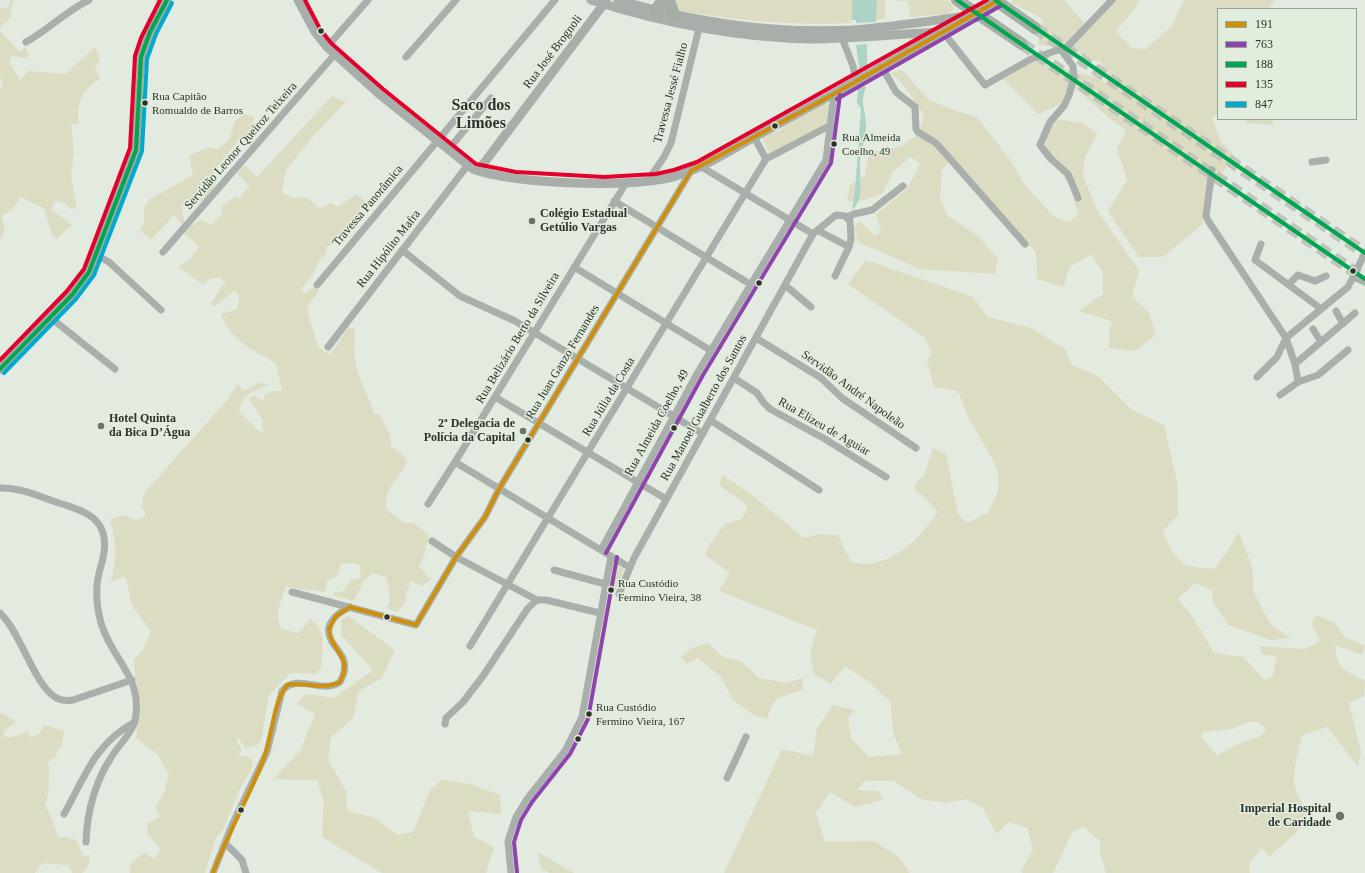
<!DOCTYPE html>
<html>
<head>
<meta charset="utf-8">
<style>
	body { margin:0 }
	#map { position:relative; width:1365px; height:873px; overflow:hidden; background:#e3eae0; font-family:"Times New Roman",serif }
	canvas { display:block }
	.legend { position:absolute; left:1217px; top:8px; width:140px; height:112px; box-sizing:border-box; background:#e1eddd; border:1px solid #99a296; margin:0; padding:5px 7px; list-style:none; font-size:12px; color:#2d322c }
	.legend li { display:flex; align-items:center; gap:8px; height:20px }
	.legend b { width:20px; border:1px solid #99a296 }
</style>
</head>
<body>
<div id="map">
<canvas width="1365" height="873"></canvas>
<ul class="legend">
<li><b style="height:5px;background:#cf8f09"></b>191</li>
<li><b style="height:5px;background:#8e44ad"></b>763</li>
<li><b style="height:5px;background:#00a651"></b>188</li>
<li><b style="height:5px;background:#e4002b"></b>135</li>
<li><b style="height:5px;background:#00a9ce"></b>847</li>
</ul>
</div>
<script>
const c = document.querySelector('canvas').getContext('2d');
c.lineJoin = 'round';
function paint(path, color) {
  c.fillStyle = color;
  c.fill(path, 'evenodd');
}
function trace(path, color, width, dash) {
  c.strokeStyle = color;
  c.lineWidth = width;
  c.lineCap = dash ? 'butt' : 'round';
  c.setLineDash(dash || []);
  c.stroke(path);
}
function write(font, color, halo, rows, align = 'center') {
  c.font = font + ' "Times New Roman",serif';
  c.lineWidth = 3;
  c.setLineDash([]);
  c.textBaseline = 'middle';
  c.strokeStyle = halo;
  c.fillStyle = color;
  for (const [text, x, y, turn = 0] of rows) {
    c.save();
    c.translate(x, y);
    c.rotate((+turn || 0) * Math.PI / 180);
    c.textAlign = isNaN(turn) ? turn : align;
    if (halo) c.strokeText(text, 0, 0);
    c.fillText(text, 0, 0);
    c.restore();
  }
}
const green = new Path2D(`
	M11 0H13L10 18 0 27V7L6 9Z
	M672 0H852V20L851 23C792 26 736 20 679 11Z
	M877 0H885V19L876 20Z
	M887 0H949L954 9 948 14 910 17 908 1Z
	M1014 0H1064L1089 28 1116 0H1140L1134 10 1116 31 1132 48 1145 49 1172 26 1184 0H1275L1268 9H1218V114L1212 117 1220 140 1234 155 1209 193 1203 224 1163 257H1139L1108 211 1127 180 1117 149 1126 130 1109 118 1074 87 1064 103 1038 114 1003 79 1035 61H1042L1078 73 1096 77 1115 89 1101 62 1060 47 1038 45 1043 19 1010 2Z
	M0 31 20 52 26 47 29 55 26 58 12 56 10 63 20 80 28 71 65 74 95 47 100 59 95 68 100 79C82 89 76 104 79 124L71 125 74 150 71 177 77 206 72 210 65 203 55 201 51 209 72 225 56 239 52 235 44 208 20 197C15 206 12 211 2 216L5 231 0 240V88L3 85 0 77Z
	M902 70 929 100 959 112 977 117 1011 161 1024 184 1054 217 1069 222 1078 215 1070 185 1044 153 1048 133 1055 119 1083 123 1097 134 1085 157 1083 176 1097 210 1139 271 1132 297 1148 311 1156 335 1135 351 1109 348V330L1112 321 1079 311 1103 294V272L1091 255 1069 267 1064 287 1037 279 1036 252 951 160 942 170 940 197 947 215 978 236 998 259 995 274 920 269 858 242 854 227 860 221 875 236 881 232 876 214 907 189 920 164 910 157 892 173 883 193 859 202 847 201 850 185 865 175 869 153 902 146 919 133 924 116 903 84 891 73Z
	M332 96 346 102 315 134 286 170 282 192 292 198 306 197 319 208 332 203 338 207 356 194 366 202 355 216 353 223 340 234 335 242 327 247 325 256 318 262 314 273 301 290 305 294 314 287 319 291 309 304 307 310 318 347 330 355 349 327 355 329C354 343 353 358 358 373 363 387 370 399 374 414L380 415 390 435 391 446 402 454 407 461C398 483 386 482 386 509L404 523H414L429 535 424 556 419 566 431 580 421 586 411 581 406 593 405 604 397 612 385 608 389 604V590L386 577 372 573 364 580 354 601 335 596 333 592H342L351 580 361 578 359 564 341 563 338 575 327 581 325 592 286 587C280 602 275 614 281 629L298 633 310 619C325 631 323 638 322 656 322 664 322 667 317 674L290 673 269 696 261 741 253 747 245 748 237 736V742L242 750 238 757 246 756 253 761 252 768 240 789 223 830 215 840 205 873H130L131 863 145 852 154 860 160 849 147 833 148 823 160 817 155 807 164 793 169 775 158 755 136 738 141 702 135 676 134 659 142 652 151 631C144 622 135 612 131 601 128 593 129 584 125 576L111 582C117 556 117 546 110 519L124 515 137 520 146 515 141 506 144 493 228 399 238 384 243 391 259 383 271 384C255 391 242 393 239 412L258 430 264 432 262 427 263 421 249 398 255 396 264 402V395L272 391H282L276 363C255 352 228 338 221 314L237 309 239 294 234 291 215 306 210 305 225 282 220 277 209 279 204 285 178 267 191 258 199 246 185 234 183 226 174 215 151 240 139 230 144 223V208L150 199 193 175 189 155 208 148 218 149 229 140 235 121 244 114 254 117 251 132 245 139 238 140 212 174 217 179 210 198 194 203 182 205 185 227 188 228 200 220 212 225 223 212 221 207 235 196 240 198 249 186 237 173 245 165 257 177Z
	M826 103 830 105 828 124 770 153 762 138 770 133 779 131 790 123Z
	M1244 119H1273V125L1247 123Z
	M866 260 973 297 988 317 1031 328 1065 349 1072 365 1098 376 1132 410 1164 425 1178 486V515L1163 531 1172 552 1186 566 1214 569 1226 553 1239 532 1252 567 1254 592 1265 615 1272 625 1291 638 1270 640 1228 625 1213 602 1212 590 1195 583 1178 599 1193 617 1214 653 1243 657 1265 680 1273 675 1277 657 1262 654 1260 646 1305 649 1320 641 1311 624 1316 615 1335 623 1345 637 1365 646 1362 655 1335 645C1337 669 1344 671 1365 681L1364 696 1349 703 1361 752 1358 767 1327 727 1302 735C1299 749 1291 774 1295 787 1298 800 1307 808 1308 822L1269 857 1262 848 1249 863 1250 873H1106L1099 850 1101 842 1084 827 1073 831 1053 873H1023L1021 871 1033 849 1027 828 1009 822 996 834 983 808 966 799 947 803 921 799 894 781H865L857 790 879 791 883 800 855 807 830 792 816 813 825 842 874 841 900 858 910 873H724L782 749 813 756 817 728 833 705 855 710 848 718 851 738 869 757 902 754 893 733 891 703 869 682 845 666 831 684 814 674 810 653 817 630 719 591 730 573 705 555 709 545 725 524 742 519 748 506 719 485 723 475 752 495 804 538 818 534 838 535 851 562C890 571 917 541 938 512L923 496 915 490V485L924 475 933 448 946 454 958 513 967 523 988 513 998 491V473L992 458 968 417 958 391 934 387 927 361 932 353 924 337 848 284ZM1248 722H1259L1266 729 1261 736 1235 745 1217 756 1201 736 1204 732 1232 729Z
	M613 563 624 569 616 591 609 588Z
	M348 616 395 650 382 678 359 691 353 718 331 737 328 760 346 791 347 811 373 817 398 835 413 832 430 790 442 780 470 784 500 795 501 814 468 811 474 837 494 847 486 873H382L322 837 324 802 317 780 273 779 300 751 315 714 297 704 306 694 334 698 373 670 341 635V620Z
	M708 643 723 657 741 661 759 678 786 683 803 678V690C782 696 773 696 767 719L752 714 732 699 722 678 698 658 687 664 681 658 691 648Z
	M0 712 16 722 4 731V737H13L28 731 30 737 39 734 44 725 64 731 62 745 57 751 56 757 48 762C50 775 49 794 45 806 53 815 53 825 58 837H68L76 840 83 856 90 855 89 864 82 873H72L68 865 43 863 35 873H0Z
	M538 852 574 873H549L541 868Z`);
const water = new Path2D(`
	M852 0H877L876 22 856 23V20H852Z
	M867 44V70L860 73 856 45Z
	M866 86C865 91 862 99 863 104 864 111 866 118 866 126 866 139 861 150 860 163 859 178 865 199 852 210L855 192 861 109 857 103 858 89Z`);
const highwayTunnel = new Path2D(`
	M1035 28 1365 253
	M1022 44 1365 279`);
const street = new Path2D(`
	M943 32 985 85 1031 59 1067 47 1112 0
	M842 38 853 66 856 81
	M26 42C48 30 66 11 89 0
	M327 47 368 0
	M1061 50 1073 66 1074 78 1069 95 1064 106 1050 122 1040 145 1051 159 1068 174 1078 198
	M406 57 456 0
	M882 67 896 92 915 107 916 129 918 132 936 143 1025 244
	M754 137 766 159 831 125
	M448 150 491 98
	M1312 162 1326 160
	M700 166 813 234
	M1212 170 1206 216 1209 222 1286 338 1277 357 1257 377
	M647 182 664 157 671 143 699 28
	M614 201 750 284
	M848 217 854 214 872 210 903 186
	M819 231 849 247 835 276
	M813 234 836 215 845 216 850 221 851 239 849 247
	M1261 244 1255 260 1320 308
	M402 250 460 296 515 321 703 434
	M163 252 335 54
	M96 255 109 262 161 310
	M574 267 710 350
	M1354 277 1365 282
	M1289 284 1298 275 1315 281 1326 276
	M317 285 555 0
	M785 285 811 307
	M1336 311 1343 324
	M51 318 115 369
	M1313 329 1321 342
	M756 338 821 378 842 398 916 448
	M328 347 467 166
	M1295 364 1355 313
	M734 378 757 393 763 402 770 409 825 439 886 477
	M1298 382 1318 375 1348 350
	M1280 395 1298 382 1295 364 1286 338 1348 287 1365 253
	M495 397 666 499
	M710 420 819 490
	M455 462 629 567
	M0 488C20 487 40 497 59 503 89 512 111 521 103 558 101 567 97 577 97 587 96 599 98 612 101 623 112 661 144 677 135 721 132 733 119 745 112 756 95 782 87 811 86 842
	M428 504 455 462 626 183
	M432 541 456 557 537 600
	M601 550 698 372 826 160 834 94
	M554 570 605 584
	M292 592 416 625 456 557 485 517 499 489 691 171
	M619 594 634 558 813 234
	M0 613C21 633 34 684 55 697 61 701 67 701 73 700L132 680
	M470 646 766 159
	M445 724 446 718 463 702 483 676 528 608 537 600H546L600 613
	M727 778 746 737
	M64 814C85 777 94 745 133 723
	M225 843 242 860 246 873
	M213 873 232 825 267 752 282 691C298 672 322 695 340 682 344 675 346 669 344 661 342 653 335 648 331 640 323 624 337 613 350 607
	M511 873 508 841 516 817 527 799 565 751 582 717 611 556`);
const secondary = new Path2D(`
	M298 0 315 32 327 47 379 94 473 169C511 184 636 189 676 176 707 167 739 145 767 130 846 88 922 43 999 0
	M591 0C663 23 737 38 812 39 855 39 897 34 940 32
	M618 0C693 22 774 34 852 30 890 27 929 21 967 16
	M478 171 606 1`);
const primary = new Path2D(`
	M0 369 72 295 89 272 136 150C141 122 136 94 140 66 142 43 157 20 167 0`);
const highway = new Path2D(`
	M669 0 674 15
	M655 11 663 0`);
const highwayBridge = new Path2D(`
	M957 0 1022 44
	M995 0 1035 28`);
const bus1 = new Path2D(`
	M691 171 834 94 999 0
	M350 607 416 625
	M416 625 456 557 485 517 499 489 691 171
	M287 685C305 681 323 691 340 682 354 656 330 651 329 629L336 616 350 607
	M213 873C228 833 249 797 264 758 273 734 272 706 287 685`);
const bus2 = new Path2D(`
	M837 99 1002 5
	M606 553 703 375 831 163 840 95
	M517 872 514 842 521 820 532 802 570 754 588 719 617 557`);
const bus3 = new Path2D(`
	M957 0 1365 279
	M995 0 1365 253
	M0 369 72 295 89 272 136 150 141 57 150 32 167 0`);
const bus4 = new Path2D(`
	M305 0 320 29 331 43 383 89 476 164 516 172 604 177 656 174 674 170 697 162 987 0
	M0 360 67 291 84 269 130 148 135 56 141 38 160 0`);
const bus5 = new Path2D(`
	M4 373 76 299 94 275 142 151 147 59 156 34 172 3`);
const markers = [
	[321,31,3.5,"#2d322c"],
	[145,103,3.5,"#2d322c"],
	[775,126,3.5,"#2d322c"],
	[834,144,3.5,"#2d322c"],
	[532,221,4,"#6d726b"],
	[1353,271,3.5,"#2d322c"],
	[759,283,3.5,"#2d322c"],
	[101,426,4,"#6d726b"],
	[674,428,3.5,"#2d322c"],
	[523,431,4,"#6d726b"],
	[528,440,3.5,"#2d322c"],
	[611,590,3.5,"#2d322c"],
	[387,617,3.5,"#2d322c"],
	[589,714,3.5,"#2d322c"],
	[578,739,3.5,"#2d322c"],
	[241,810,3.5,"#2d322c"],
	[1340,816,5,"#6d726b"]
];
const busNames = [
	["Rua Capitão",152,97],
	["Romualdo de Barros",152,111],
	["Rua Almeida",842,138],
	["Coelho, 49",842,152],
	["Rua Custódio",618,584],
	["Fermino Vieira, 38",618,598],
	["Rua Custódio",596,708],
	["Fermino Vieira, 167",596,722]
];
const streetNames = [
	["Rua José Brognoli",553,52,-53],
	["Travessa Jessé Fialho",671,93,-75],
	["Servidão Leonor Queiroz Teixeira",241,146,-49],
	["Travessa Panorâmica",368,206,-50],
	["Rua Hipólito Mafra",389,249,-52],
	["Rua Belizário Berto da Silveira",518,338,-59],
	["Rua Juan Ganzo Fernandes",563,362,-59],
	["Servidão André Napoleão",853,390,36],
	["Rua Júlia da Costa",609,397,-59],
	["Rua Manoel Gualberto dos Santos",704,408,-61],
	["Rua Almeida Coelho, 49",657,423,-61],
	["Rua Elizeu de Aguiar",824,427,30]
];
const poiNames = [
	["Colégio Estadual",540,214],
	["Getúlio Vargas",540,228],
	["Hotel Quinta",109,419],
	["da Bica D’Água",109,433],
	["2ª Delegacia de",515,424,"right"],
	["Polícia da Capital",515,438,"right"],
	["Imperial Hospital",1331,809,"right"],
	["de Caridade",1331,823,"right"]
];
const districtNames = [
	["Saco dos",481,106],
	["Limões",481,124]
];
paint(green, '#dcdcc3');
paint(water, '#acd3c6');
trace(highwayTunnel, '#bfc5bc', 12, [12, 6]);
trace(street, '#a9afaa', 7);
trace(secondary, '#a8aea9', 9);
trace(primary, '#a1a9a1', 10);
trace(highway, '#a5aea5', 12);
trace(highwayBridge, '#a5aea5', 12);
trace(bus1, '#cf8f09', 4);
trace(bus2, '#8e44ad', 4);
trace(bus3, '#00a651', 4);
trace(bus4, '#e4002b', 4);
trace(bus5, '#00a9ce', 4);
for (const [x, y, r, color] of markers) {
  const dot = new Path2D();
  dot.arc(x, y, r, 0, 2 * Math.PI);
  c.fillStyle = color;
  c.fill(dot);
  trace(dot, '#e1eddd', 1.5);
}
write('11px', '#2d322c', '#e1eddd', busNames, 'left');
write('12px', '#2d322c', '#e1eddd', streetNames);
write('bold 12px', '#2d322c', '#e1eddd', poiNames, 'left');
write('bold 16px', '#2d322c', '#e1eddd', districtNames);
</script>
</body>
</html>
